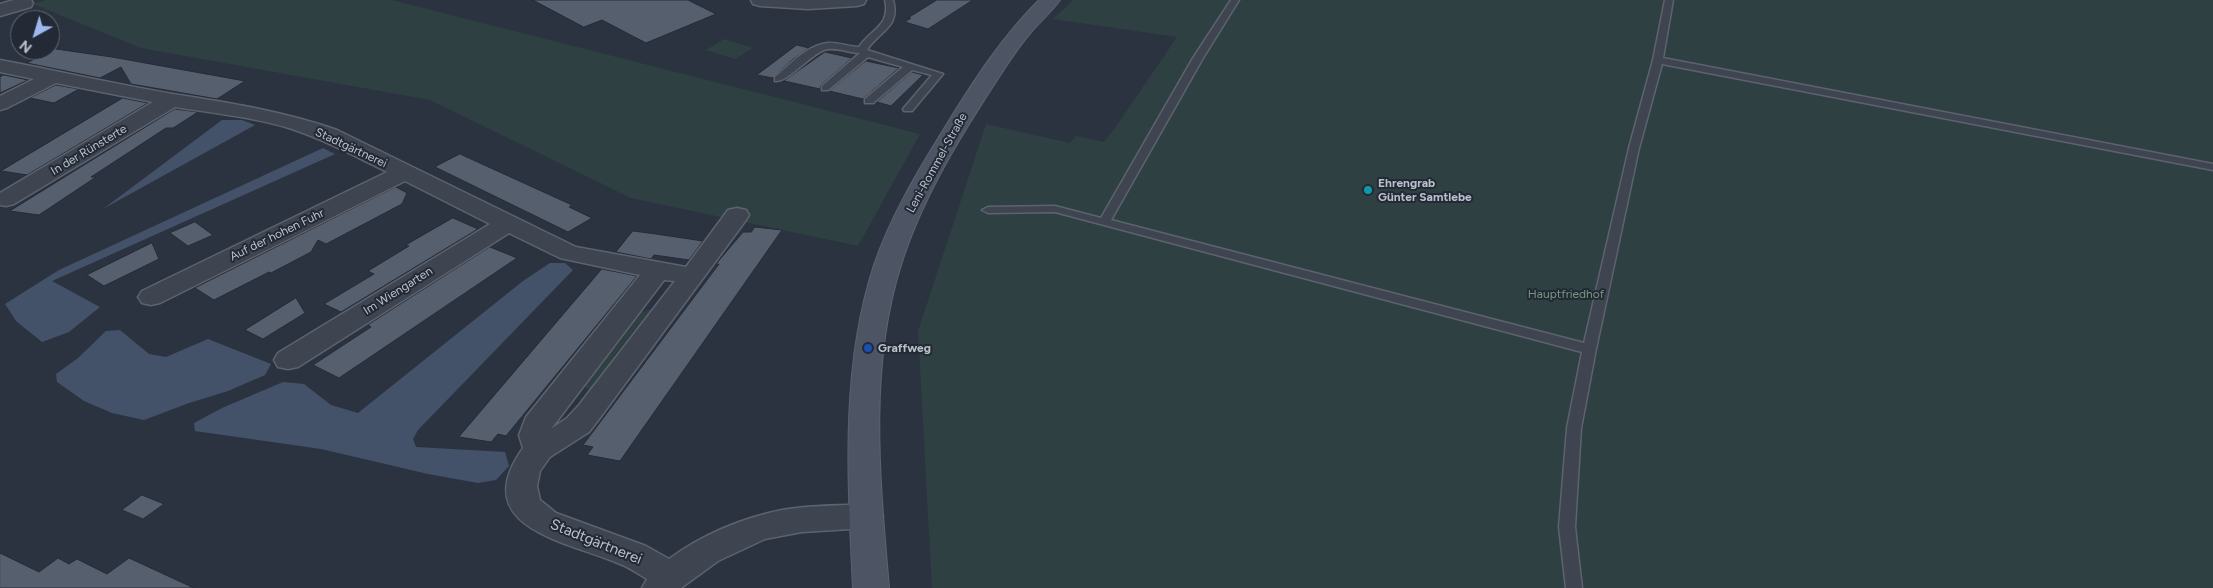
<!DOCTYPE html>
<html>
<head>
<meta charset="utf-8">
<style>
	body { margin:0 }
	#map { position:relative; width:2213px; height:588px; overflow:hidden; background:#2b3340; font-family:Figtree,sans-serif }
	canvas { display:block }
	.north { position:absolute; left:10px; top:10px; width:50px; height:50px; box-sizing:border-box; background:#232a36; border:1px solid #606672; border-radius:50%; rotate:219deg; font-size:14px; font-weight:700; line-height:20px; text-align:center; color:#bbc1cb }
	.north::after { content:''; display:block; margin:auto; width:18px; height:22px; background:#9eb9ed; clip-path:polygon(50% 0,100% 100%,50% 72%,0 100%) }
</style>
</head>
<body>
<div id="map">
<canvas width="2213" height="588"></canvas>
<div class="north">N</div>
</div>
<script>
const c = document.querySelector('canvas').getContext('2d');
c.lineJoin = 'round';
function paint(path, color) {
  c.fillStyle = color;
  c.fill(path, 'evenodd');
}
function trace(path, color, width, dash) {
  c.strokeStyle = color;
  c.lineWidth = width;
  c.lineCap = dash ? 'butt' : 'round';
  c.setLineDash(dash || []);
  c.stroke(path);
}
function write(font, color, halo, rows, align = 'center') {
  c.font = font + ' Figtree,sans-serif';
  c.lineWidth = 4;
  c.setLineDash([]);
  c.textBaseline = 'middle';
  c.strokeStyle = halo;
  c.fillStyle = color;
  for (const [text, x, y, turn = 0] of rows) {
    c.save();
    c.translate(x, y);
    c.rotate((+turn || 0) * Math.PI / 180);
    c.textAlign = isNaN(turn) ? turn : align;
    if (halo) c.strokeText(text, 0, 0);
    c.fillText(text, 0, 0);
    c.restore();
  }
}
const green = new Path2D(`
	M46 0H392L920 134 858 246 631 198 430 100 141 48 33 4Z
	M1073 0H2213V588H932L918 331 986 124 1070 143 1076 136 1104 142 1117 125 1177 37 1053 19Z
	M724 39 753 48 735 59 706 50Z
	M663 305 650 323 641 322 614 356 622 358 594 394 583 385 589 368 598 369 624 336 616 334 630 316Z`);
const water = new Path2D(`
	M222 120H242L255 125 103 209Z
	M323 148 335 154 52 281 100 307 69 332 42 342 16 321 5 304 59 270Z
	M550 263H565L573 270 418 430 413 439 416 447 505 452 509 466 496 480 478 483 428 474 321 449 195 431 194 423 222 408 283 382 304 384 331 405 358 413 523 281Z
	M120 330 149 354 166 357 208 339 271 364 265 375 228 391 189 403 144 420 112 413 84 401 57 382 56 374 78 358 106 331Z`);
const building = new Path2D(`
	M533 0H688L716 14 646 43 602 20 584 27Z
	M937 0H973L928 29 905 22 911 18H908Z
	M797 45 809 48 792 60 773 78 757 75Z
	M56 49 112 57 245 81 217 99 131 84 121 67 100 78 27 63Z
	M825 52 852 58 821 85 820 89 784 81Z
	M866 61 899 68 863 99 829 91Z
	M912 72 923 75 891 106 877 102Z
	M4 75 28 80 0 93V77Z
	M56 85 79 89 54 103 30 98Z
	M123 98 148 103 27 175 1 171Z
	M175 109 198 112 173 128H166L91 177H96L39 215 10 211Z
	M460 154 572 205 569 207 592 218 568 232 435 167Z
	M396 187 407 193 402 204 326 244 318 240 311 252 271 273 269 272 214 300 195 288Z
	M453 218 478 229 341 312 324 304 374 274 368 271 409 246 406 245Z
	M195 222 213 235 188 246 170 233Z
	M755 227 782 230 620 461 587 455 593 447 583 445 719 264H716L743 232H751Z
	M633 231 656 234 703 241 689 260 654 255 651 259 616 252Z
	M152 243 159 259 104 286 87 275Z
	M490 247 517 258 339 378 313 365 371 327 368 325Z
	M602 269 637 276 506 436 498 434 491 442 459 437Z
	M296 298 305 313 263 339 245 330Z
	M142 495 164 504 143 519 122 510Z
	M0 553 39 572 58 558 69 564 77 559 107 574 129 558 194 588H0Z`);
const lane = new Path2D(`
	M885 0H893C901 27 879 31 867 50L943 74 912 111H904L903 109 932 75 912 70 873 103H865V99L903 67 868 57 828 90H822V86L860 53C849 53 834 46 824 50 810 55 787 83 775 81V77C790 65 807 45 828 43 838 42 849 47 859 47 871 29 891 26 885 0Z
	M1231 0H1239L1203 58 1111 220 1584 343 1629 148 1653 60 1665 0H1673L1663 58 2213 164V170L1662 64 1639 148 1596 349 1581 428 1575 527 1582 588H1566L1559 527 1567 428 1582 352 1055 212 988 213 982 210 988 207 1055 206 1101 218 1193 58Z`);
const street = new Path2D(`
	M14 0H31L33 3 31 7 0 16V4Z
	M751 0H866L864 4 857 6 808 9 760 6 753 4Z
	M0 60C58 71 115 84 173 94 229 103 283 111 337 130L576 247 686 267 728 210 737 208 746 210 749 215 746 220 599 419 589 432 550 457 540 471 537 486 540 500 556 513 646 546 669 559C702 535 742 518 782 510 810 505 839 506 867 504L878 507 883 516 878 525 867 528 802 532 765 539 718 561 681 588H642L647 579C638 574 629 567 620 564 567 541 466 528 523 448L519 435 526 417 640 275 560 258 509 233 298 367 288 369 278 367 274 360 278 353 490 224 405 181 160 303 151 305 142 303 138 297 142 291 387 172C355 156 323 139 289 128 252 117 213 113 175 107L14 204 6 206 0 205V193L153 102 56 83 7 108 0 110V96L34 79 0 72ZM664 280 675 281 579 405 567 418 551 429Z`);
const secondary = new Path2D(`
	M1039 0H1060C1052 11 1041 21 1032 31 1020 45 1009 61 999 77 961 135 922 198 901 265 868 369 880 481 889 588H853C848 481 840 369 874 265 891 215 919 169 947 124 974 80 1002 37 1039 0Z`);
const markers = [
	[1368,190,5,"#0f9aa8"],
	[868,348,5,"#1a4fb4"]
];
const streetNames = [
	["Stadtgärtnerei",351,148,25],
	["In der Rünsterte",89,150,-31],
	["Leni-Rommel-Straße",937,163,-61],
	["Auf der hohen Fuhr",277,235,-26],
	["Im Wiengarten",398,291,-32]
];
const poiNames = [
	["Ehrengrab",1378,183],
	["Günter Samtlebe",1378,197],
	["Graffweg",878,348]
];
const parkNames = [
	["Hauptfriedhof",1566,294]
];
const nearStreetnames = [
	["Stadtgärtnerei",596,542,22]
];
paint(green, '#2e4042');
paint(water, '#445269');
paint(building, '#565f6e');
trace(building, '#252c38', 1);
trace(lane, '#5c636e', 3);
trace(street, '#5c636e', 3);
trace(secondary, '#5c636e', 2);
paint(lane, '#3e4551');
paint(street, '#3e4551');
paint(secondary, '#4d5463');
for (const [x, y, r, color] of markers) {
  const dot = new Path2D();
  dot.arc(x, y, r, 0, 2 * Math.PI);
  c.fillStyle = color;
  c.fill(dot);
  trace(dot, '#232a36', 2);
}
write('12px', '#bbc1cb', '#232a36', streetNames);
write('bold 12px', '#bbc1cb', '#232a36', poiNames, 'left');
write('12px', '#76987f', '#232a36', parkNames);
write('15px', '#bbc1cb', '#232a36', nearStreetnames);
</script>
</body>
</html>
